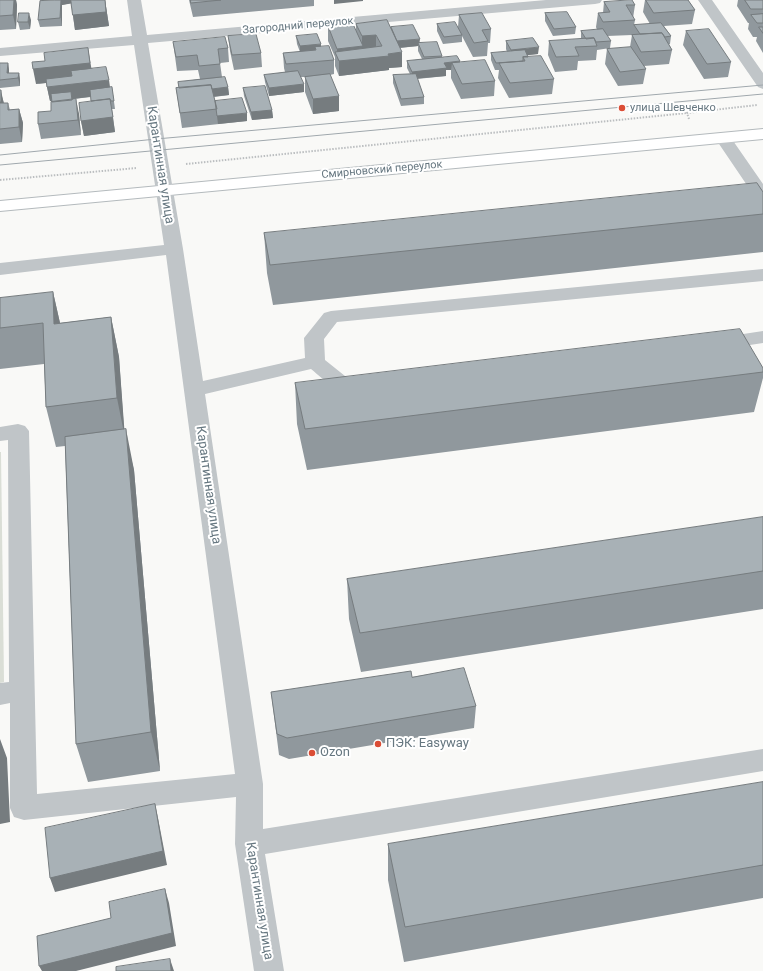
<!DOCTYPE html>
<html>
<head>
<meta charset="utf-8">
<style>
	body { margin:0 }
	canvas { display:block; background:#f9f9f7 }
</style>
</head>
<body>
<canvas width="763" height="971"></canvas>
<script>
const c = document.querySelector('canvas').getContext('2d');
c.lineJoin = 'round';
function paint(path, color) {
  c.fillStyle = color;
  c.fill(path, 'evenodd');
}
function trace(path, color, width, dash) {
  c.strokeStyle = color;
  c.lineWidth = width;
  c.lineCap = dash ? 'butt' : 'round';
  c.setLineDash(dash || []);
  c.stroke(path);
}
function write(font, color, halo, rows, align = 'center') {
  c.font = font + ' Roboto,sans-serif';
  c.lineWidth = 4;
  c.setLineDash([]);
  c.textBaseline = 'middle';
  c.strokeStyle = halo;
  c.fillStyle = color;
  for (const [text, x, y, turn = 0] of rows) {
    c.save();
    c.translate(x, y);
    c.rotate((+turn || 0) * Math.PI / 180);
    c.textAlign = isNaN(turn) ? turn : align;
    if (halo) c.strokeText(text, 0, 0);
    c.fillText(text, 0, 0);
    c.restore();
  }
}
const green = new Path2D(`
	M0 452H1L4 682 0 683Z`);
const path = new Path2D(`
	M689 119 687 113 757 105
	M186 164 687 113
	M0 180 137 168`);
const minor = new Path2D(`
	M127 0H141L147 35 546 0H602L600 3 595 4 148 43 183 249 203 381 305 358 304 338 324 313 331 311 763 269V281L337 322 324 339 325 360 350 380 369 383 372 388 369 393C344 400 329 384 311 369L205 394 263 784V829L763 749V771L265 854 284 971H254L235 844 236 797 24 820 14 817 10 808V703L0 705V683L9 682 8 440 0 441V427L18 424 25 426 29 431 37 794 235 774 166 255 0 275V263L164 245 134 45 0 56V48L132 36Z
	M698 0H712L763 73V89L758 87Z
	M723 133 729 135 763 184V201L757 200 715 138 717 135Z
	M763 331V343L717 350 710 348 707 344 710 340 717 338Z`);
const major = new Path2D(`
	M763 129V139L0 211V201Z`);
const tram = new Path2D(`
	M0 155 156 139 763 85
	M0 165 763 94`);
const wall = new Path2D(`
	M0 0H16L17 5 16 29 0 30Z
	M55 0H105L109 26 75 30 71 3 62 5V26L40 27 38 20Z
	M189 0H314V6L193 17Z
	M645 0H688L695 10 692 24 664 26 671 36 670 44H669L672 50 669 64 644 66 646 69 643 84 618 86 605 64 607 49 630 47 632 35 607 36 611 41 610 48 597 50 596 60 578 61 577 70 555 72 548 55 549 41 581 39V31L597 30 596 27 598 13H603L604 2 635 5 633 18 635 20 634 25 650 24 643 12Z
	M738 0H763V53L756 41 757 37H753L748 29 749 23H748L737 6Z
	M545 13 576 27 575 34 553 36 545 21Z
	M459 15 491 29 490 43H488L487 56 473 57 462 36V42L443 44 437 31V24L458 27Z
	M31 20 30 29 20 30 18 22Z
	M356 24 391 28V27L442 56V57L460 63 495 81 494 96 461 99 451 78V70H446V76L417 79 424 97V104L401 106 393 83V75L410 74 407 68V61L422 59 418 51V46L400 48 402 67 389 68V70L339 76 335 66V57L328 41V26L356 31Z
	M686 31 731 62 728 77 704 79 683 45Z
	M228 36 261 53 262 67 234 70 230 51Z
	M296 36 321 47 334 60V74L330 75 339 96V111L313 114 305 92V77H301L304 92 269 96 265 82 264 75 285 72 284 68 283 53 300 52 297 44Z
	M506 41 538 54 527 55 528 57 554 79 552 94 509 98 498 78 499 70H495L491 60V53L507 52 506 49Z
	M173 42 228 48 229 62 220 63 222 77 228 87 229 95 214 97 215 101 247 121 182 128 176 88H179L178 82 200 79 198 70 177 71Z
	M0 63H8L9 70V73H19L20 80V86L0 88Z
	M92 68 110 88 112 87 115 109H112L115 132 84 136 81 121 91 101V97L73 99 79 114 81 135 41 139 38 124 51 111 52 101H50L46 83 36 84Z
	M243 88 272 110 273 118 252 120 244 96Z
	M0 90 4 103H8L10 110 19 109 23 123 22 142 0 144Z
	M763 192V252L273 305 267 273 264 233Z
	M53 292 60 323 111 317 119 357 124 430 134 470 160 771 88 782 76 744 65 446 56 447 46 407 44 364 0 369V298Z
	M763 368V378L754 412 307 470 297 424 295 383Z
	M763 517V609L361 672 349 619 347 579Z
	M412 677 476 706 474 728 289 759 279 755 271 692Z
	M763 782V898L404 962 388 880V844Z`);
const shadedWall = new Path2D(`
	M14 0H16L17 5 16 29 13 15Z
	M58 0H74V3L62 5V26Z
	M105 0 109 26 75 30 73 15Z
	M334 0H363V1L334 4Z
	M29 13 31 20 30 29 28 22Z
	M376 35V49L388 54 402 52V67L389 68V70L339 76V61L337 57V49L362 46V36Z
	M420 39 419 46 418 43V46L397 48V41Z
	M321 44V51L315 47V52L300 53V46Z
	M539 47 538 54 511 57V50Z
	M88 48 93 78 36 84 33 69Z
	M460 61V69L452 63 451 70H446V76L412 79V72L444 63Z
	M8 63 9 70V79L7 73Z
	M19 73 20 80V86L18 78Z
	M109 80 111 94 73 99 74 111 72 99 50 101 47 87Z
	M304 84V92L269 96V88Z
	M228 87 229 95 181 100V93Z
	M1 90 4 105 0 117V102Z
	M339 96V111L313 114V99Z
	M76 99 79 114 81 135 78 120Z
	M110 99 115 132 84 136 81 121Z
	M19 109 23 123 22 142 19 127Z
	M272 110 273 118 252 120 251 112Z
	M247 113V121L218 124 217 116Z
	M53 292 62 332 54 324Z
	M111 317 119 357 125 438 117 398Z
	M126 429 134 470 160 771 151 732Z
	M0 739 7 758 10 822 0 824Z
	M155 804 158 818 167 865 55 892 50 878Z
	M165 889 169 903 176 946 76 971H42L39 966Z
	M170 959 174 971H171Z`);
const building = new Path2D(`
	M0 0H14L13 15 0 16Z
	M55 0H61L60 18 38 20 40 1Z
	M71 0H105L106 12 73 15Z
	M191 0H221L191 3Z
	M632 0 635 5H626L635 20 603 22 598 13 610 12 604 2Z
	M646 0H688L695 10 654 13Z
	M745 0H763V9H751Z
	M567 12 576 27 554 29 545 13Z
	M19 13H29L28 22H18Z
	M482 13 491 29 482 30 488 41 474 43 459 15Z
	M763 14V23H757L751 15Z
	M387 20 402 52 388 54 389 56 339 61 335 52 382 46 376 35 362 36 356 24Z
	M455 22 462 35 444 37 437 24Z
	M661 23 671 36 665 37 662 33 640 34 634 25Z
	M353 24 363 46 337 49 328 26Z
	M413 25 420 39 397 41 391 27Z
	M759 27H763V33Z
	M603 29 611 41 596 42 594 38 586 39 581 31Z
	M709 29 731 62 707 64 686 31Z
	M662 33 672 50 641 52 632 35Z
	M256 34 261 53 232 55 228 36Z
	M317 34 321 44 300 46 296 36Z
	M225 37 228 48 218 49 220 64 199 66 197 55 176 57 173 42Z
	M533 38 539 47 511 50 506 41Z
	M594 38 597 46 575 47 579 56 556 57 549 41Z
	M437 42 442 56 424 57 418 43Z
	M329 46 334 60 286 64 283 53 316 50 315 47Z
	M631 47 646 69 620 72 607 49Z
	M88 48 90 63 33 69 32 62 45 61 44 53Z
	M525 50 528 57H523V61L496 63 491 53Z
	M457 56 460 61 444 63 447 68 412 72 407 61Z
	M541 56 554 79 510 83 499 63 525 61 523 57Z
	M485 60 495 81 462 84 452 63Z
	M0 63H8L7 73H19L18 78 0 80Z
	M106 67 109 80 47 87 46 79 72 76 71 71Z
	M298 71 304 84 269 88 264 75Z
	M330 74 339 96 313 99 305 77Z
	M416 74 424 97 401 99 393 75Z
	M225 77 228 87 212 89 211 85 179 88 178 82Z
	M211 85 217 109 180 113 176 88Z
	M265 86 272 110 251 112 243 88Z
	M112 87 114 101H111L110 99 91 101 90 90Z
	M0 90H1V102H0Z
	M71 92 72 100 52 102 51 94Z
	M242 98 247 113 217 116 215 101Z
	M76 99 78 120 38 124V112L51 111V102Z
	M110 99 113 117 81 121 79 103Z
	M0 103H8V110L19 109V127L0 129Z
	M757 183 763 192V214L270 265 264 233Z
	M53 292 54 324 111 317 117 398 46 407 43 323 0 328V298Z
	M740 329 763 368V372L305 429 295 383Z
	M126 429 151 732 76 744 65 437Z
	M763 517V571L360 633 347 579Z
	M464 668 476 706 287 738 277 734 271 692 411 671 412 677Z
	M763 782V865L405 927 388 844Z
	M155 804 163 851 50 878 45 828Z
	M165 889 172 933 39 966 37 936 111 918 109 902Z
	M170 959 171 971H116V967Z`);
const markers = [
	[622,108,4,"#db4d35"],
	[378,744,4,"#db4d35"],
	[312,753,4,"#db4d35"]
];
const farStreetnames = [
	["Загородний переулок",298,26,-5],
	["Смирновский переулок",382,170,-5]
];
const farPoinames = [
	["улица Шевченко",630,108]
];
const streetNames = [
	["Карантинная улица",160,165,81],
	["Карантинная улица",208,485,82],
	["Карантинная улица",259,901,81]
];
const poiNames = [
	["ПЭК: Easyway",386,744],
	["Ozon",320,753]
];
paint(green, '#daded6');
trace(major, '#b4babd', 2);
trace(path, '#bbbec0', 2, [1.5, 1.5]);
paint(minor, '#c0c5c8');
paint(major, '#fff');
trace(tram, '#a0a8ad', 1);
paint(wall, '#90989d');
paint(shadedWall, '#767c7f');
paint(building, '#a8b1b6');
trace(building, '#767c7f', 1);
for (const [x, y, r, color] of markers) {
  const dot = new Path2D();
  dot.arc(x, y, r, 0, 2 * Math.PI);
  c.fillStyle = color;
  c.fill(dot);
  trace(dot, '#fff', 1.5);
}
write('11px', '#667780', '#fff', farStreetnames);
write('11px', '#667780', '#fff', farPoinames, 'left');
write('13px', '#667780', '#fff', streetNames);
write('13px', '#667780', '#fff', poiNames, 'left');
</script>
</body>
</html>
